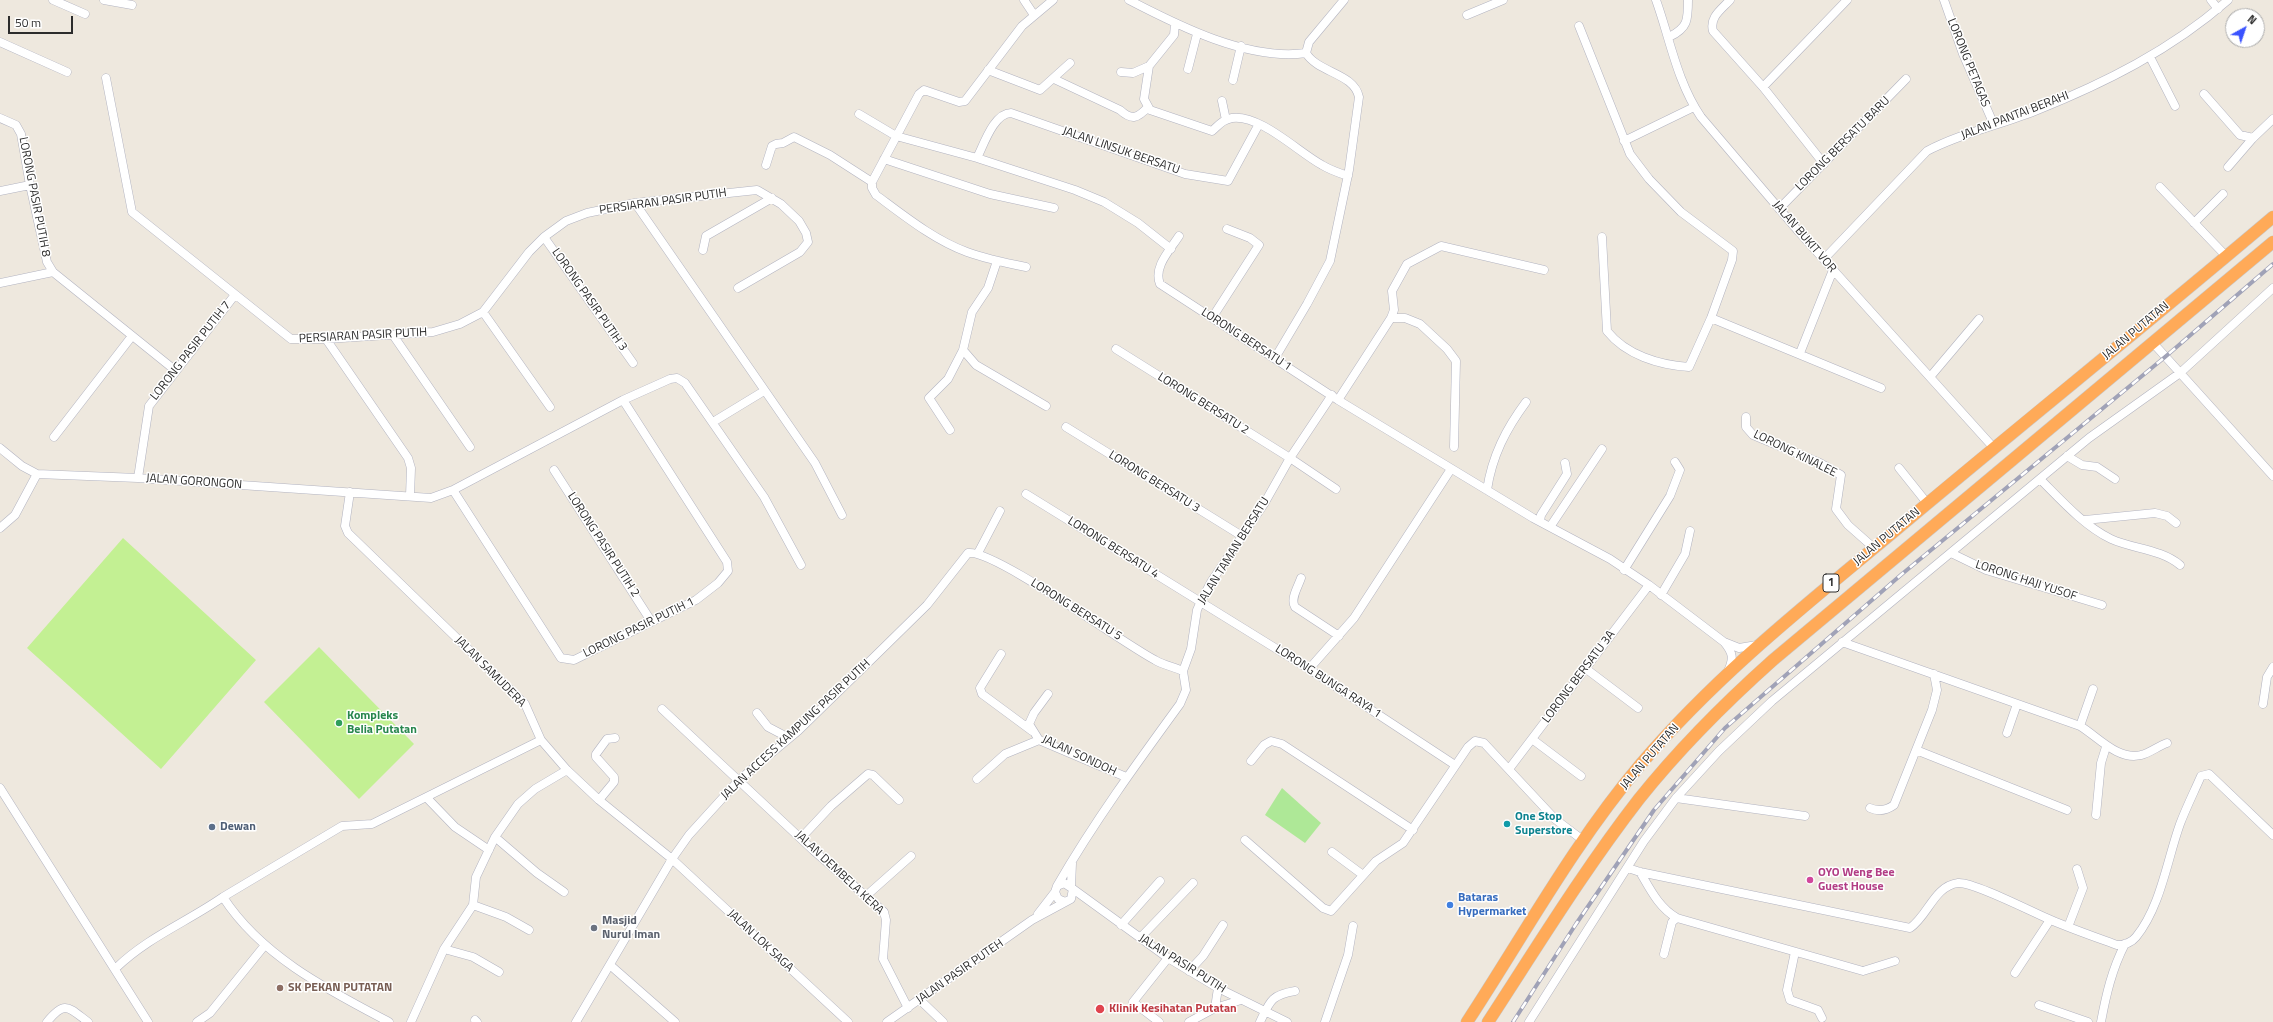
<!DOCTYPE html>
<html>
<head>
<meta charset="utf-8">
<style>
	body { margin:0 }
	#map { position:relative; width:2273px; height:1022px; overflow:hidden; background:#eee8de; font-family:"Titillium Web",sans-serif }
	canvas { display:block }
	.north { position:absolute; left:2225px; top:8px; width:40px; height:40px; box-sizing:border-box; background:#fff; border:1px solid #ababab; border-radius:50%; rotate:40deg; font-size:11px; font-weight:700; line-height:16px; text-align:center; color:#2c2c2c }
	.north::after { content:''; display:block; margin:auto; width:14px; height:18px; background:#3a53ff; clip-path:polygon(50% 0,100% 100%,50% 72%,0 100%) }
	.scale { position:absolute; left:8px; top:16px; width:65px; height:18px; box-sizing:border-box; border:2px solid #2c2c2c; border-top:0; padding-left:5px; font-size:12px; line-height:14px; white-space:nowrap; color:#2c2c2c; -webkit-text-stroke:3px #fff; paint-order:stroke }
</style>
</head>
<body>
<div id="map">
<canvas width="2273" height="1022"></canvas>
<div class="north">N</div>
<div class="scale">50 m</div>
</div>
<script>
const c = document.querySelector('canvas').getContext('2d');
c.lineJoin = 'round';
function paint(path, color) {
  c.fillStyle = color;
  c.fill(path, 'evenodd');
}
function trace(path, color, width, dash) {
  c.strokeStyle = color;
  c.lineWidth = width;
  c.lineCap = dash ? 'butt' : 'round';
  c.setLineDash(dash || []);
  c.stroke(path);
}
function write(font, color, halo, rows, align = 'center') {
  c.font = font + ' "Titillium Web",sans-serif';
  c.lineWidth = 3;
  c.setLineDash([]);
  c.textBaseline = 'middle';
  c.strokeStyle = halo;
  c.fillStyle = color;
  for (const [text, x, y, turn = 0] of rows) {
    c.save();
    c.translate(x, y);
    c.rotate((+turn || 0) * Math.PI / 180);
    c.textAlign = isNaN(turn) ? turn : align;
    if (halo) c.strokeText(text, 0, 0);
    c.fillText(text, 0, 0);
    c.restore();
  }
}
const green = new Path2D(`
	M1282 788 1321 823 1305 843 1265 815Z`);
const pitch = new Path2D(`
	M123 538 256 660 161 769 27 648Z
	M319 647 414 744 359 799 264 702Z`);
const minor = new Path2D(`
	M53 0 85 14
	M104 0 132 5
	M1024 0 1034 15
	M1129 0C1179 26 1248 61 1306 53
	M1656 0C1670 39 1677 82 1701 117L1799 232 1993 447
	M1730 0C1722 9 1709 17 1713 31L1763 87 1824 164
	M1944 0 1963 54 1994 125
	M2211 0 2218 9
	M1467 15 1503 0
	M1175 24 1174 35 1149 66 1144 99 1150 110 1212 131C1219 125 1222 120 1232 118 1260 114 1298 152 1322 165 1330 170 1339 173 1348 176
	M1579 26 1630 154 1649 179 1681 212 1733 251 1732 260 1711 318
	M1669 37C1688 28 1688 20 1688 0
	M0 42 67 72
	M2150 57 2175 106
	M1188 69 1197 34
	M988 70 1040 90 1070 63
	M1121 72 1133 73 1149 66
	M106 78 132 212 291 339H326L433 332 460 324 483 312 529 252 544 237 566 221 587 213 635 203 757 190 781 204 799 221 806 233 808 242 800 252 738 288
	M1054 79 1120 110C1132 121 1138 118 1148 107
	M1233 80 1241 46
	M1763 87 1847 0
	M2204 94 2240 135 2253 138
	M1222 101 1226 120
	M859 114 896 136 977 158 1075 190 1104 202 1138 223 1171 249
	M0 118 16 125 21 134 30 185 47 262 53 272 176 371
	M1624 141 1694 107
	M977 158C984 144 994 113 1011 113L1185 174 1228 181 1259 124
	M884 159 990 194 1054 208
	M766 165 772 146 776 144 783 143 794 137 830 155 872 182
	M2228 167 2253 138 2273 119
	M2160 187 2226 256
	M0 191 30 185
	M635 203 815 463 842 515
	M1779 209 1906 79
	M2194 223 2223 194
	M1179 236C1170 250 1153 267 1160 284L1338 400 1533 518 1610 559 1649 585 1724 642 1739 648 1757 645
	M544 237 633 363
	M1602 237 1607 331C1626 355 1659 365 1689 367L1711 318 1881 388
	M703 250 706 236 772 198
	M1824 259 1927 151C1961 133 2000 125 2035 111 2105 83 2171 50 2228 0
	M1026 267C1006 263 986 259 967 252 934 240 903 215 876 195L872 188V182L919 94 924 90 959 102 965 101 1022 26 1053 0
	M0 283 53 272
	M483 312 550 407
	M1212 318 1259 245 1250 238 1227 229
	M1391 318H1405L1420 324 1447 349 1456 361 1454 447
	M393 335 470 447
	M326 339 408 458 411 468 410 496
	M2154 344 2273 476
	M1116 349 1290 458 1336 489
	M963 350 976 365 1046 406
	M1800 353 1833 270
	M1275 358 1307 304 1330 261 1349 170 1359 97C1354 73 1318 73 1306 53L1309 42 1344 0
	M1930 377 1979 319
	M1338 400 1391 318 1394 310 1392 291 1407 264 1441 246 1544 270
	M1746 417V427L1753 435 1820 463 1841 475 1836 509 1848 525 1874 548
	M713 422 764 391
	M1066 427 1242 536
	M950 430 929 398 948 379 963 350 972 312 988 288 997 261
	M54 437 132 336
	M0 448 22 466 37 474 138 478 431 498 453 490 623 400 670 379 677 378 685 383 764 497 801 565
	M2067 456 2082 465 2097 467 2115 479
	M1899 468 1927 503
	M554 470 651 621
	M138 478 149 406 234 296
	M2040 479C2061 500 2084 526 2111 539 2133 549 2161 549 2180 565
	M453 490 561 658 574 660 696 600 718 583 728 571 727 562 623 400
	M1487 490C1492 456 1506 429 1526 402
	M350 492 345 526 348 533 525 704 541 740 567 770 599 800 672 859 848 1022
	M1026 494 1309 669 1455 765
	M2085 520 2155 513 2167 516 2176 523
	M1540 521 1541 515 1567 474 1565 463
	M1550 527 1602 449
	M0 528 15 515 37 474
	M978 553 1000 511
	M1951 553 1986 570 2102 605
	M1624 570 1670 496 1680 470 1675 462
	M1301 578C1298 587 1290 599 1295 607L1339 636
	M1661 595 1685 554 1690 531
	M1724 642C1733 653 1734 658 1728 671
	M1842 642 2080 726C2097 736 2118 761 2141 755 2150 753 2158 746 2167 743
	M1001 654 980 688 982 694 1032 731
	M1585 668 1638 708
	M1309 669 1354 618 1451 469
	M1048 694 1034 713 1029 724 1039 740 1126 777
	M2263 704 2267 677 2273 667
	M662 709 813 850 884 912 886 920 883 959 908 1008
	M757 713 768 727 789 738
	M2080 726 2093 689
	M2007 733 2017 704
	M1532 739 1581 776
	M1916 750 2067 810
	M1251 761 1264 745 1271 741 1282 744 1413 830
	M1509 769 1649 585
	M977 779 1005 754 1039 740
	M0 788 148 1022
	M427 798 455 827 489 850
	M1676 798 1805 816
	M599 800 614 782V777L596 757V754L607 739 615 738
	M1870 808C1879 812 1887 810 1894 805L1932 710 1937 690 1934 674
	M2096 815 2101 763 2106 747
	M495 837 537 873 564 892
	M801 838 831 806 868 774 873 775 899 800
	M1245 840 1323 908 1331 911 1376 861 1403 843 1468 747 1475 741 1484 743 1555 819 1584 841
	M1332 852 1363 875
	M1628 868 1640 872 1910 928C1928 916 1934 886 1958 883 1972 881 2034 913 2051 920 2072 929 2095 937 2117 945 2124 945 2131 943 2136 937 2161 906 2167 860 2180 824 2186 808 2194 792 2201 776L2209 774 2273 835
	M1640 872C1650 889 1659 908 1677 918L1863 971 1895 961
	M1057 886C1094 822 1137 763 1180 704L1186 690 1183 671 1191 649 1197 610 1201 601 1211 582 1264 504 1290 458 1332 395
	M1071 886 1072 863
	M1073 889 1168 958 1218 988 1287 1022
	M866 896 911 856
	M223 897 342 826 372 824 541 740
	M473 905 506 917 529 930
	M1038 914 1055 892
	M1121 925 1160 881
	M2068 927 2083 888 2077 869
	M1140 938 1193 883
	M444 949 473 957 499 972
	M1795 952 1787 990 1790 1000 1818 1010 1822 1018
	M1664 954 1672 922 1677 918
	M610 965 675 1022
	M116 968C148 937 187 922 223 897 261 956 328 990 389 1022
	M1189 971 1203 956 1223 925
	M2015 973 2050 920
	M920 1000 943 1022
	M2039 1005 2088 1022
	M1215 1008 1218 988
	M475 1020 477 1022
	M47 1022C65 1000 68 1007 88 1022
	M197 1022 210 1013 265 945
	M411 1022 444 949 473 905 476 877 495 837 518 804 535 789 567 770
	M576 1022 672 859 689 835 739 780 798 731 874 657 927 605 968 553C994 549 1122 643 1155 660 1163 665 1174 667 1183 671
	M887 1022 1032 920 1071 899 1073 889 1064 883 1057 886 1055 892 1058 899 1065 902
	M1159 1022 1133 1002 1168 958
	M1189 1022 1215 1008 1241 1000
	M1260 1022C1270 1001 1271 995 1295 991
	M1325 1022 1348 955 1353 926
	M1529 1022 1644 841 1676 798 1719 751 1772 701 2089 438 2180 373 2273 288
	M2101 1022C2106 995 2112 969 2125 944`);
const highway = new Path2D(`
	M1467 1022C1524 935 1574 843 1641 764 1716 676 1803 607 1891 534 2018 427 2147 324 2273 217
	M1488 1022C1537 947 1584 870 1639 799 1679 749 1726 702 1773 660L2273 242`);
const rail = new Path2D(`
	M1513 1022 1576 924 1654 810 1725 728 1902 574 2165 357 2273 264`);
const markers = [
	[339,723,4,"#2e9e5b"],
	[1507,824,4,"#0f9aa8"],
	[212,827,4,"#5c6f8a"],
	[1810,880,4,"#d1479c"],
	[1450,905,4,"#3f7fe0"],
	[594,928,4,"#6b7280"],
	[280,988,4,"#8d6e63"],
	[1100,1009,5,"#e0444e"]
];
const shields = [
	[1831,583,16]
];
const shieldNames = [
	["1",1831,583]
];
const streetNames = [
	["LORONG PETAGAS",1968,63,68],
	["JALAN PANTAI BERAHI",2015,116,-21],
	["LORONG BERSATU BARU",1843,144,-45],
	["JALAN LINSUK BERSATU",1121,151,19],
	["LORONG PASIR PUTIH 8",34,197,79],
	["PERSIARAN PASIR PUTIH",663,202,-8],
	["JALAN BUKIT VOR",1804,237,49],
	["LORONG PASIR PUTIH 3",589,300,55],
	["JALAN PUTATAN",2136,331,-40],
	["PERSIARAN PASIR PUTIH",363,336,-3],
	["LORONG BERSATU 1",1246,340,33],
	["LORONG PASIR PUTIH 7",191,351,-52],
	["LORONG BERSATU 2",1203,404,32],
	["LORONG KINALEE",1795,454,26],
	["JALAN GORONGON",194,482,4],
	["LORONG BERSATU 3",1154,482,32],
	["JALAN PUTATAN",1887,537,-40],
	["LORONG PASIR PUTIH 2",603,545,57],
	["LORONG BERSATU 4",1113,548,32],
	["JALAN TAMAN BERSATU",1234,551,-58],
	["LORONG HAJI YUSOF",2026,581,18],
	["LORONG BERSATU 5",1076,610,32],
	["LORONG PASIR PUTIH 1",639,628,-26],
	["JALAN SAMUDERA",490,672,45],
	["LORONG BERSATU 3A",1579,677,-53],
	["LORONG BUNGA RAYA 1",1328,682,33],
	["JALAN ACCESS KAMPUNG PASIR PUTIH",796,730,-43],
	["JALAN SONDOH",1079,756,25],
	["JALAN PUTATAN",1650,757,-49],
	["JALAN DEMBELA KERA",839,873,43],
	["JALAN LOK SAGA",760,941,43],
	["JALAN PASIR PUTIH",1182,964,32],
	["JALAN PASIR PUTEH",960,972,-35]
];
const leisureNames = [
	["Kompleks",347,716],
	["Belia Putatan",347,730]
];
const cultureNames = [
	["One Stop",1515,817],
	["Superstore",1515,831]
];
const serviceNames = [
	["Dewan",220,827]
];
const hotelNames = [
	["OYO Weng Bee",1818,873],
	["Guest House",1818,887]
];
const shopNames = [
	["Bataras",1458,898],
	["Hypermarket",1458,912]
];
const worshipNames = [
	["Masjid",602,921],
	["Nurul Iman",602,935]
];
const educationNames = [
	["SK PEKAN PUTATAN",288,988]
];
const healthNames = [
	["Klinik Kesihatan Putatan",1109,1009]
];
paint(green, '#aee897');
paint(pitch, '#c3f093');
trace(minor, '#b2b3c0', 9);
trace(highway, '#c8c8c8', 13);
trace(minor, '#fff', 8);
trace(highway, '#ffaa58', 12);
trace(rail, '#a0a2b7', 4);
trace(rail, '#fff', 2.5, [8]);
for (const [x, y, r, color] of markers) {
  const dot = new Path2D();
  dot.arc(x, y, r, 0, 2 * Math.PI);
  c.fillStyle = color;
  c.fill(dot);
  trace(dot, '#fff', 1.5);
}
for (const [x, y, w] of shields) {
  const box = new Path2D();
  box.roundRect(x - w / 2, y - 9, w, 18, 3);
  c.fillStyle = '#fff';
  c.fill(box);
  trace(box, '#2c2c2c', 1);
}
write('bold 11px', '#2c2c2c', null, shieldNames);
write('12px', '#2c2c2c', '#fff', streetNames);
write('bold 12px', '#27864d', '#fff', leisureNames, 'left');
write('bold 12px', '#0d838f', '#fff', cultureNames, 'left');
write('bold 12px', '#4e5e75', '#fff', serviceNames, 'left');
write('bold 12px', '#b23c85', '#fff', hotelNames, 'left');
write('bold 12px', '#366cbe', '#fff', shopNames, 'left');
write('bold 12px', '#5b616d', '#fff', worshipNames, 'left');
write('bold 12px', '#785e54', '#fff', educationNames, 'left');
write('bold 12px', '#be3a42', '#fff', healthNames, 'left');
</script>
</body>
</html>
